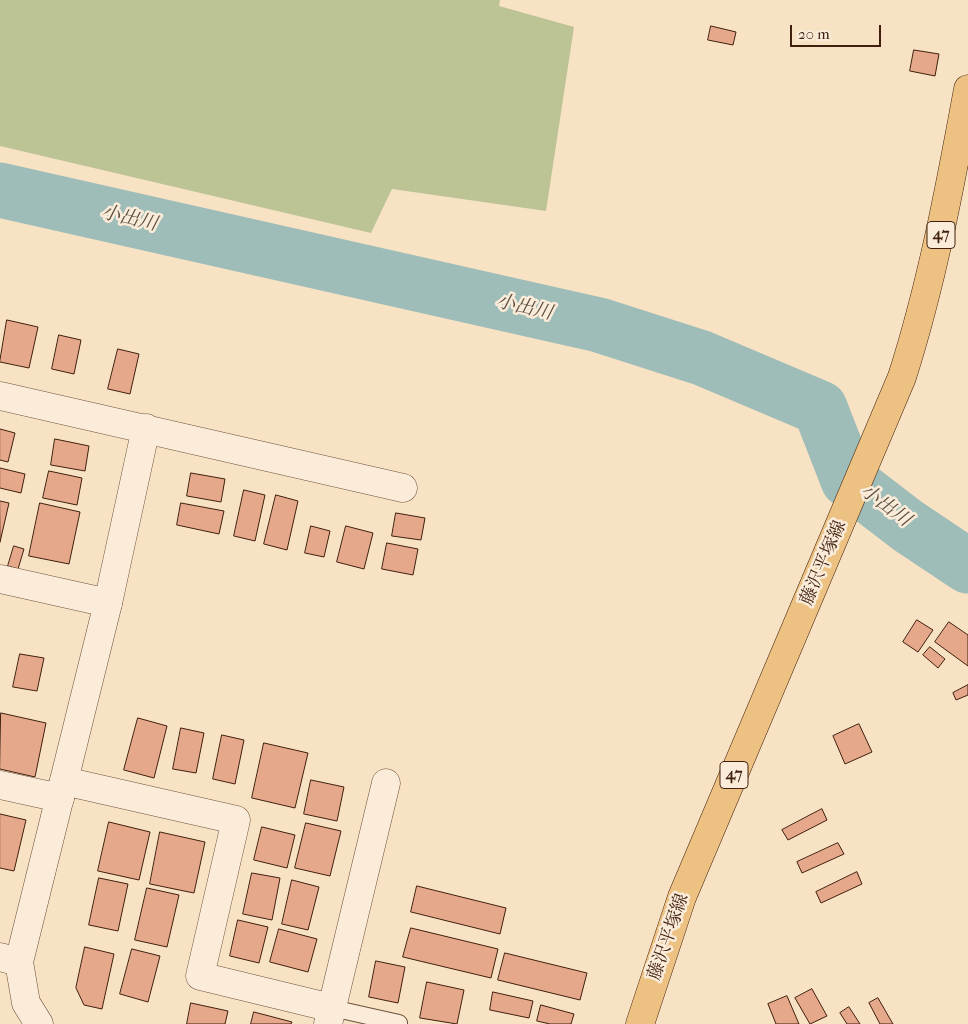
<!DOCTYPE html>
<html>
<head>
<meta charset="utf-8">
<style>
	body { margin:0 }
	#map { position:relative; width:968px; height:1024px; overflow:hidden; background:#f8e2c4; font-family:"IM FELL French Canon",serif }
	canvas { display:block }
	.scale { position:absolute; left:790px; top:25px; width:91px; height:22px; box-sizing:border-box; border:2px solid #401f0d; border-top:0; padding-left:6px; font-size:15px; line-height:18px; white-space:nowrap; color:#401f0d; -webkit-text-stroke:4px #faecd9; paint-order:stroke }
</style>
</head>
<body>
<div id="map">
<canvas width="968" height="1024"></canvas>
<div class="scale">20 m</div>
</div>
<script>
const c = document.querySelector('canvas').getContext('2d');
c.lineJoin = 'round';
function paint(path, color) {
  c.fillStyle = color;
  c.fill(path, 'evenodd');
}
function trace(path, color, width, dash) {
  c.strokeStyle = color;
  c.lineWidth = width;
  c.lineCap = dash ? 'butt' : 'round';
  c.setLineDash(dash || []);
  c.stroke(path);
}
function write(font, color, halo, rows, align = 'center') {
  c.font = font + ' "IM FELL French Canon","Noto Serif JP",serif';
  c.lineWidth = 5;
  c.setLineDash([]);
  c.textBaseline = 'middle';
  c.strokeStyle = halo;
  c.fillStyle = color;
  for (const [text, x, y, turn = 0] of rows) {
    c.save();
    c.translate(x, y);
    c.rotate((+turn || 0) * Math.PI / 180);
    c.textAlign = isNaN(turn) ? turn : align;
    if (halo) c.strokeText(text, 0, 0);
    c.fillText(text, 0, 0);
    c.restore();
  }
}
const green = new Path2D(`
	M0 0H500L499 6 574 27 546 211 392 189 371 233 0 146Z`);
const river = new Path2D(`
	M0 190 599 325 702 358 820 408 848 480 908 526 968 566`);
const building = new Path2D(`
	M711 26 736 32 733 45 708 40Z
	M914 50 939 54 935 76 910 71Z
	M7 320 38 327 29 368 0 362Z
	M59 335 81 340 74 374 52 369Z
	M118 349 139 354 130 394 108 389Z
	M0 429 15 433 8 462 0 460Z
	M55 439 89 446 85 471 51 465Z
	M0 468 25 474 21 493 0 488Z
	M49 471 82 478 77 505 43 498Z
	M191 473 225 479 221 502 187 496Z
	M244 490 265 495 255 541 234 536Z
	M276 495 298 501 287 550 264 544Z
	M0 501 9 503 0 542Z
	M40 503 80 512 69 564 29 556Z
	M181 503 224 511 219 534 177 525Z
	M396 513 425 518 421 540 392 536Z
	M311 526 330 531 324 557 305 553Z
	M346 526 373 533 364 569 337 562Z
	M387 543 418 549 413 575 382 569Z
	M14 546 24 549 18 569 8 566Z
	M917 620 933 630 918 652 903 642Z
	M949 622 968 635V666L935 642Z
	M930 647 945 659 938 668 923 655Z
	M20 654 44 658 37 691 13 687Z
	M968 685V695L956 700 953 693Z
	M1 713 46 723 35 777 0 769Z
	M138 718 167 726 154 778 124 770Z
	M859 724 872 752 845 764 833 736Z
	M181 728 204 733 196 773 173 769Z
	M222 735 244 740 235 784 213 779Z
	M264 743 308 753 295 808 252 798Z
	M311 780 344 787 337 821 304 814Z
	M822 809 827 820 788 840 782 830Z
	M0 814 26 820 14 871 0 868Z
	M109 822 150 832 139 880 98 871Z
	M306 823 341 831 330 876 295 868Z
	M262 827 295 835 287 868 254 860Z
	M160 832 205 842 194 893 150 884Z
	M838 843 844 854 802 873 797 862Z
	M857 872 862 884 821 903 816 892Z
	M252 873 280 878 272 920 243 914Z
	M99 878 128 884 118 931 89 925Z
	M292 880 319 887 308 930 282 924Z
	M417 886 506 908 500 934 411 912Z
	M147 888 179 895 167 947 135 940Z
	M238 920 268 927 259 963 230 956Z
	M411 928 498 949 491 978 403 957Z
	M279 929 317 939 308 972 270 962Z
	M85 947 114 954 102 1009 84 1005 76 988Z
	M132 949 160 956 148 1002 120 994Z
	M505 953 587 973 580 1000 498 980Z
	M376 961 405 967 398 1003 369 997Z
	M427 982 464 990 457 1024 420 1018Z
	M812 989 827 1016 810 1024 795 998Z
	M493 992 533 1001 529 1018 490 1010Z
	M787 996 799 1024H776L768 1004Z
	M878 998 893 1024H880L869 1003Z
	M191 1003 228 1011 225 1024H187Z
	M541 1005 574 1014 571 1024H550L537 1021Z
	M849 1007 860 1024H847L840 1013Z
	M254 1012 292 1022 291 1024H251Z`);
const service = new Path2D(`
	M332 1008 399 1023`);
const minor = new Path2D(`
	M0 396 403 488
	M108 603 146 428
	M64 781 236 820 200 976 332 1008
	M0 785 60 798
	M0 957 19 962
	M328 1024 386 783`);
const tertiary = new Path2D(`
	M0 579 108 603 19 962 26 1003 39 1024`);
const primary = new Path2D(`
	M640 1024 682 897 902 377C932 283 950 187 968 89`);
const shields = [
	[941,235,28],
	[734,775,28]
];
const shieldNames = [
	["47",941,235],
	["47",734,775]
];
const streetNames = [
	["藤沢平塚線",824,563,-67],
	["藤沢平塚線",669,937,-71]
];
const waterNames = [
	["小出川",129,219,13],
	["小出川",524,308,13],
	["小出川",885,506,36]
];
paint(green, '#bcc395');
trace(river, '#9ebdb9', 55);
paint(building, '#e6a88b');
trace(building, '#401f0d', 1);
trace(service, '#6e503b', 18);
trace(minor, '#6e503b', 29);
trace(tertiary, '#6e503b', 29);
trace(primary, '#401f0d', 29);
trace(service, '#faecd9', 16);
trace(minor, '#faecd9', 28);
trace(tertiary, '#faecd9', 28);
trace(primary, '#ecc182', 28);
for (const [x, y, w] of shields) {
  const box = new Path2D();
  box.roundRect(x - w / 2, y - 13.5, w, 27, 4);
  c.fillStyle = '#faecd9';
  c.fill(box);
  trace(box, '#401f0d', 1);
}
write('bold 16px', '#401f0d', null, shieldNames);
write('18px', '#401f0d', '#faecd9', streetNames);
write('italic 19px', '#5c4e41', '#faecd9', waterNames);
</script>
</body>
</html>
